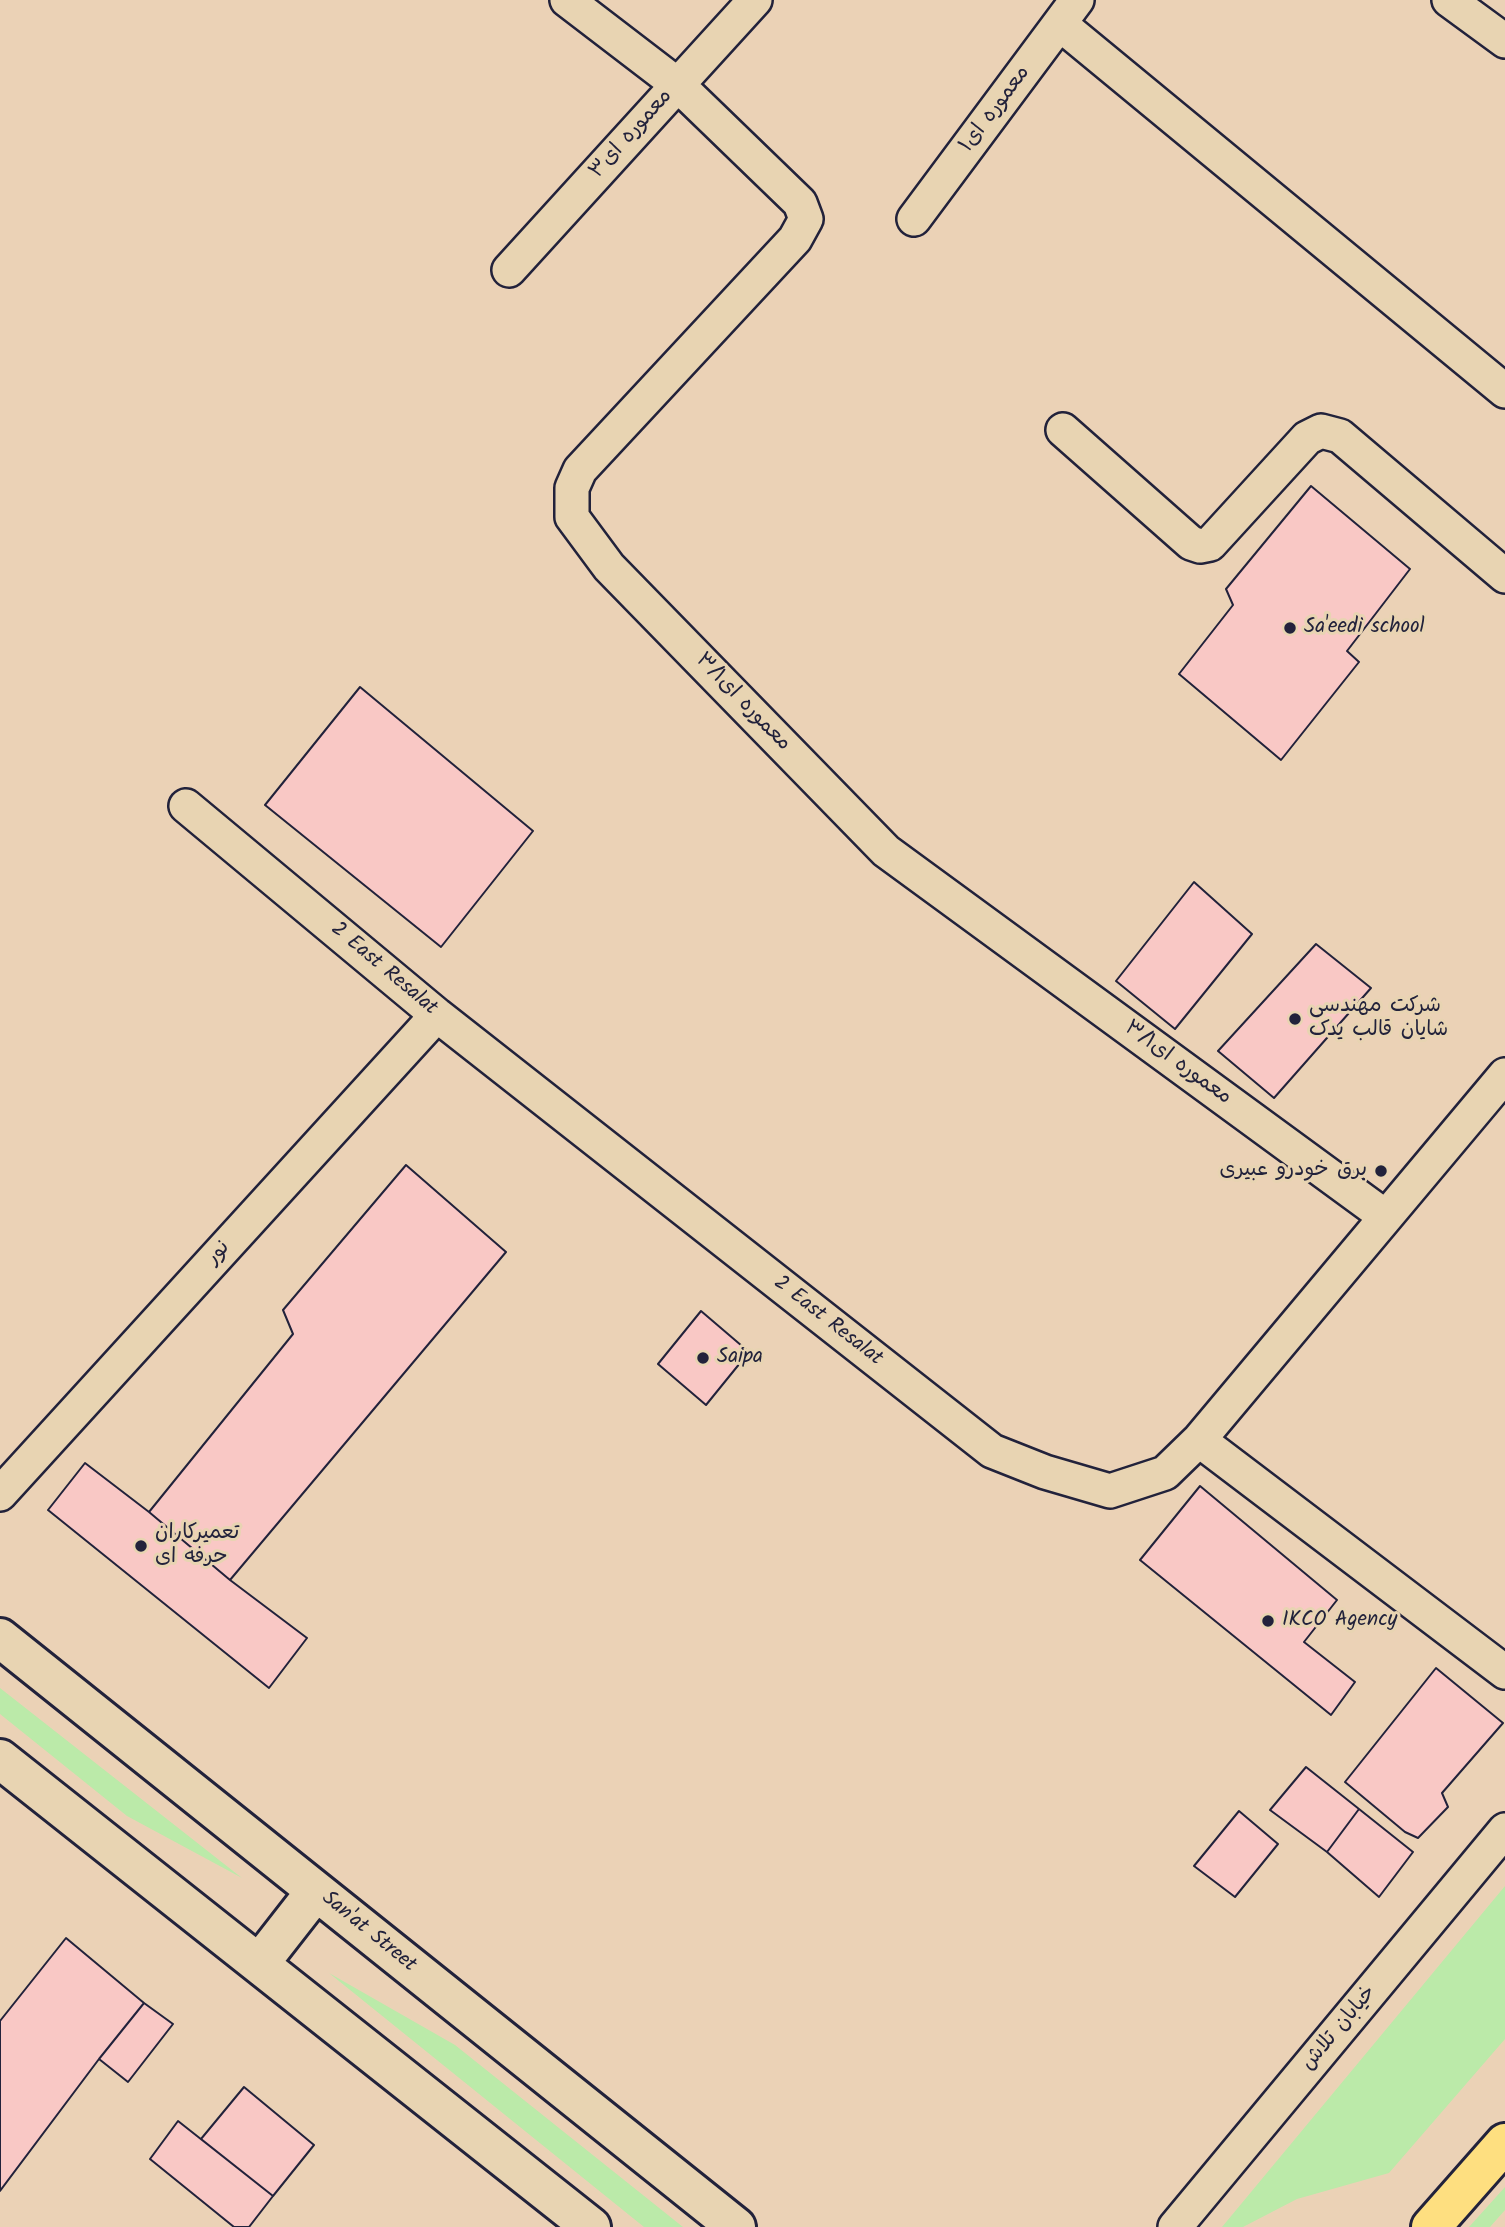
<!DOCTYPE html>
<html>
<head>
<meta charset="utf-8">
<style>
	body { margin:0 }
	canvas { display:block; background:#ebd2b6 }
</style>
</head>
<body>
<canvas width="1505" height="2227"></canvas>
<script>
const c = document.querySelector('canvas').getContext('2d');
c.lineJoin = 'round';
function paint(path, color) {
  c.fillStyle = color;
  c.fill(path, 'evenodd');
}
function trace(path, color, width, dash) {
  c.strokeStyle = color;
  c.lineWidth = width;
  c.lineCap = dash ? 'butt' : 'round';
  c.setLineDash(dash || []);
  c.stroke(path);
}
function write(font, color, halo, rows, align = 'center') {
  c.font = font + ' Kalam,"Playpen Sans Arabic",sans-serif';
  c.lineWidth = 6;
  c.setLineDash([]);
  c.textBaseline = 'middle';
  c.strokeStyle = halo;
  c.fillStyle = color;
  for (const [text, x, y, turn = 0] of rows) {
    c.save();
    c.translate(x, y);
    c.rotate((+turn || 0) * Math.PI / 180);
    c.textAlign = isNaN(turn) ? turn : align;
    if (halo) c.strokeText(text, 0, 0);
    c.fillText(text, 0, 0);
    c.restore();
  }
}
const green = new Path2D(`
	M0 1688 242 1878 127 1816 0 1714Z
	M1505 1886V2039L1389 2173 1297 2199 1243 2227H1222Z
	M329 1973 455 2045 683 2227H644Z
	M1505 2187V2210L1490 2227H1469Z`);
const building = new Path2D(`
	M1311 486 1410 569 1347 651 1359 662 1281 760 1179 674 1233 605 1226 589Z
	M360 687 533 831 441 947 265 805Z
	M1194 882 1252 934 1175 1029 1116 981Z
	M1316 944 1371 988 1274 1098 1218 1051Z
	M406 1165 506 1252 230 1580 149 1512 293 1334 283 1310Z
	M701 1311 749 1352 706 1405 658 1364Z
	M85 1463 149 1512 230 1580 307 1638 269 1688 48 1510Z
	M1200 1486 1337 1600 1304 1642 1355 1682 1331 1715 1140 1560Z
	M1436 1668 1503 1723 1442 1793 1448 1807 1418 1838 1405 1832 1345 1782Z
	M1306 1767 1359 1809 1327 1852 1270 1810Z
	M1359 1809 1413 1852 1379 1897 1327 1852Z
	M1239 1811 1278 1844 1235 1897 1194 1866Z
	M66 1938 144 2003 99 2059 0 2191V2021Z
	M144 2003 173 2024 128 2082 99 2059Z
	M244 2087 314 2145 273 2196 201 2139Z
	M178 2121 273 2196 249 2227H234L150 2159Z`);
const street = new Path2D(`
	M567 0 678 85 800 203 806 219 795 239 580 470 572 488V517L609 567 886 851 1386 1217
	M1449 0 1505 41
	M1060 24 1505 391
	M914 219 1077 0
	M509 270 755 0
	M1063 430 1191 543 1200 546 1210 544 1307 438 1321 431 1340 436 1505 576
	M186 806 437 1015 992 1451 1045 1472 1110 1491 1165 1473 1199 1440 1505 1672
	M1199 1440 1505 1075
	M0 1494 437 1015
	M1175 2227 1505 1830`);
const secondary = new Path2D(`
	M0 1638 736 2227
	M0 1759 591 2227
	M259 1964 316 1891`);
const primary = new Path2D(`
	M1431 2227 1505 2143`);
const markers = [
	[1290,628,7,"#22223b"],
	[1295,1019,7,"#22223b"],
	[1381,1171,7,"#22223b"],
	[703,1358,7,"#22223b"],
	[141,1546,7,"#22223b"],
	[1268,1621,7,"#22223b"]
];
const streetNames = [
	["معموره ای۱",996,110,-53],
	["معموره ای۳",632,135,-48],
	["معموره ای۳/۱",742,703,46],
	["2 East Resalat",383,970,40],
	["معموره ای۳/۱",1177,1064,36],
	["نور",219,1254,-48],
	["2 East Resalat",827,1322,38],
	["San'at Street",368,1933,39],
	["خیابان تلاش",1340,2029,-50]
];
const poiNames = [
	["Sa'eedi school",1304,628],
	["شرکت مهندسی",1309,1007],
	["شایان قالب یدک",1309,1031],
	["برق خودرو عبیری",1367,1171,"right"],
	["Saipa",717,1358],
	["تعمیرکاران",155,1534],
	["حرفه ای",155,1558],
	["IKCO Agency",1282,1621]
];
paint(green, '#bbeaa9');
paint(building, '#f9c8c5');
trace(building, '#22223b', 2);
trace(street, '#22223b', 38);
trace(secondary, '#22223b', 44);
trace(primary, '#22223b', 44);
trace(street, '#e8d4b2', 33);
trace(secondary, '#e8d4b2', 38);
trace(primary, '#fedf80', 38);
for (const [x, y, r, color] of markers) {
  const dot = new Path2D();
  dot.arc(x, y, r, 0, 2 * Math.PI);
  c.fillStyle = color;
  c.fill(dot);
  trace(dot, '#e8d4b2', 2.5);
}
write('21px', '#22223b', '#e8d4b2', streetNames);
write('21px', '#22223b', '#e8d4b2', poiNames, 'left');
</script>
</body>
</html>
